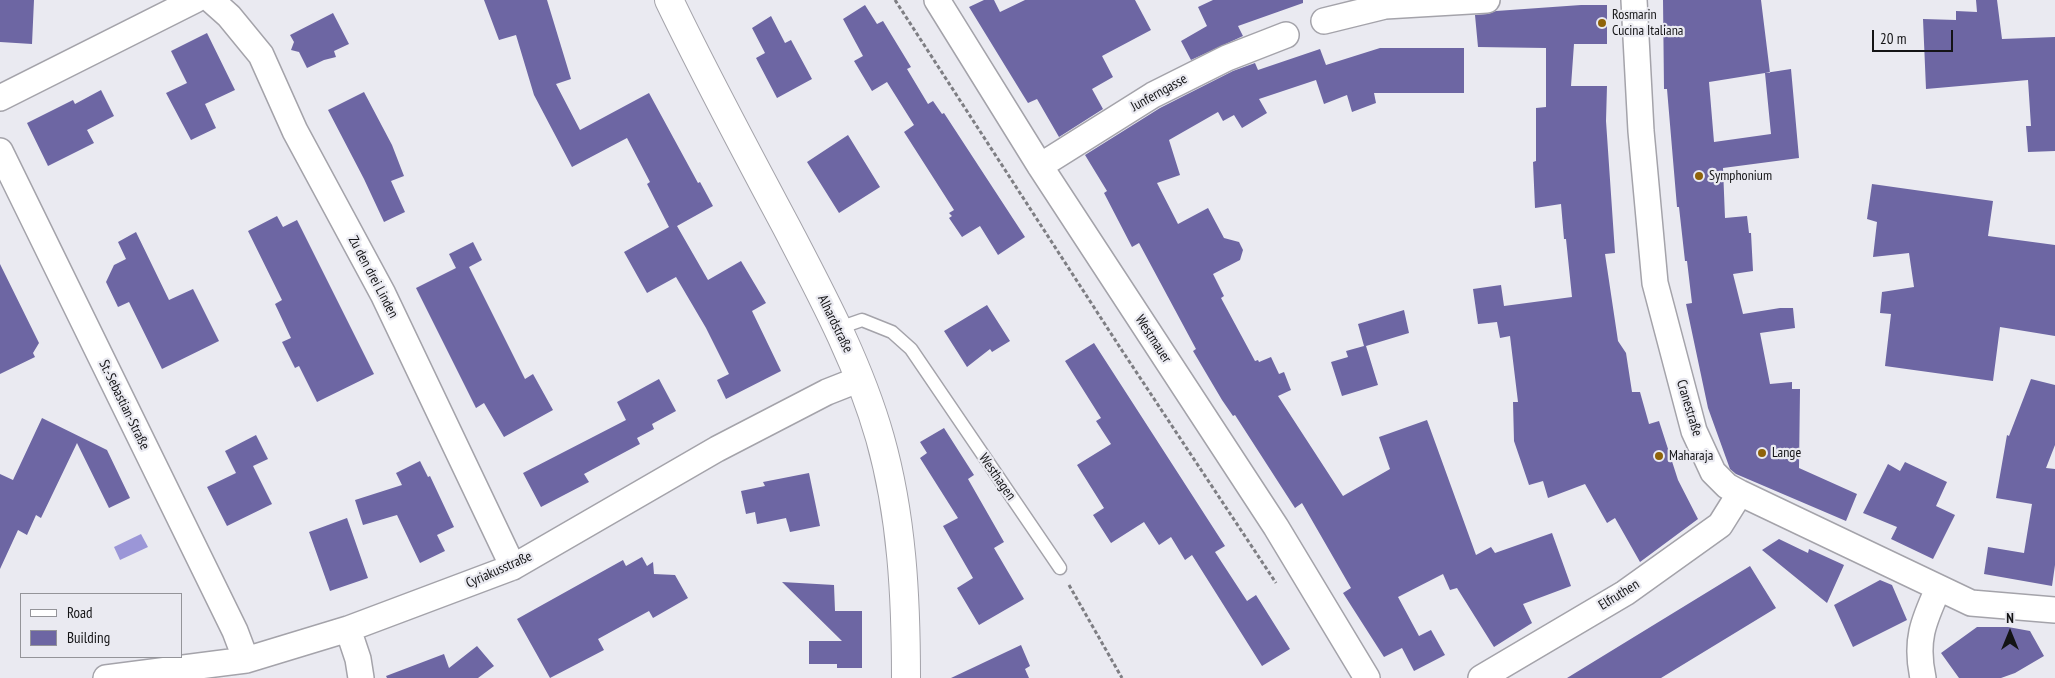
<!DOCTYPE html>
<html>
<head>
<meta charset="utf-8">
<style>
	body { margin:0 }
	#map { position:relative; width:2055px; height:678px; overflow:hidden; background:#eaeaf1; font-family:"PT Sans Narrow",sans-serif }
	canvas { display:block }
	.legend { position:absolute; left:20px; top:593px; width:162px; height:65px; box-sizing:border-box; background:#eaeaf1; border:1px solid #949499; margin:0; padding:6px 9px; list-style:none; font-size:15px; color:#141416 }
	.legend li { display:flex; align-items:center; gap:10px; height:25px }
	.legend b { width:25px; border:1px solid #949499 }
	.north { position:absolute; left:1985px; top:608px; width:50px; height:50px; -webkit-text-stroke:4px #eaeaf1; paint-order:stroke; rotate:0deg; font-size:14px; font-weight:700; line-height:20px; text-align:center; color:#141416 }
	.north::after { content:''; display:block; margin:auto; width:18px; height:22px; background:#141416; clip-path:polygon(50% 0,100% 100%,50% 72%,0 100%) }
	.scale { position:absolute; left:1872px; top:30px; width:81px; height:22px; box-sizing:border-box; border:2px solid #141416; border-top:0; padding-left:6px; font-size:15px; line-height:18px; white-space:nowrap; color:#141416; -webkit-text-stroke:4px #eaeaf1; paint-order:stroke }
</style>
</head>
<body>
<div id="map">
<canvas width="2055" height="678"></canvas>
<ul class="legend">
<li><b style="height:6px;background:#fff"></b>Road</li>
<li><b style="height:14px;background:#6d66a3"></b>Building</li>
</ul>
<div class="north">N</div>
<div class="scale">20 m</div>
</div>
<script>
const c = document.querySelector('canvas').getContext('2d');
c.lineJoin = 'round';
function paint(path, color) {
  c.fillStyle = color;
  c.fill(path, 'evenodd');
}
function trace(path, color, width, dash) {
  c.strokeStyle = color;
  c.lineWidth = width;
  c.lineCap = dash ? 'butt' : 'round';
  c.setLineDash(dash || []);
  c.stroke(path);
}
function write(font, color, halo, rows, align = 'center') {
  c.font = font + ' "PT Sans Narrow",sans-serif';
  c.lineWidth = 4.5;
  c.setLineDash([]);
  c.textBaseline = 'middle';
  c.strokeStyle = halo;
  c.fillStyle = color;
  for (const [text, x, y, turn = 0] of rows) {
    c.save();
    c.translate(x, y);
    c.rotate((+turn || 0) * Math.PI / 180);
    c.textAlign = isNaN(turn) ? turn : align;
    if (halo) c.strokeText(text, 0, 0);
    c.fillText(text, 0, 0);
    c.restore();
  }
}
const water = new Path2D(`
	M141 534 148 547 120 560 114 547Z`);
const building = new Path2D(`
	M0 0H34L32 44 0 42Z
	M484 0H547L571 79 556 84 580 130 649 93 698 183 700 182 713 206 677 226 708 280 741 261 766 303 752 311 781 371 726 399 717 380 729 374 706 328 676 277 647 293 624 252 669 227 647 184 650 182 627 138 572 167 534 95 516 35 499 40Z
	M984 0H994L1000 12 1025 0H1135L1151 30 1102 56 1113 77 1092 89 1103 109 1059 137 1037 99 1028 103 1023 95 969 7Z
	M1213 0H1303V3L1238 26 1243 36 1191 60 1181 41 1207 26 1198 7Z
	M1663 0H1761L1770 73H1765L1791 69 1799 158 1723 168 1725 218 1747 216 1749 233H1751L1753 271 1733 274 1743 314 1780 308H1793L1795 328 1760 333 1770 384 1792 382V389H1800L1799 468 1857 494 1846 521 1736 474 1730 469 1708 408 1686 304 1692 303 1687 261H1685L1679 207H1677L1667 89H1664ZM1765 73 1771 134 1714 142 1709 82Z
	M1976 0H1997L2002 39 2055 37V151L2028 152 2026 126H2031L2028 80 1926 89 1923 19 1956 20V11L1977 12Z
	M865 5 877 24 883 21 911 67 907 69 928 104 933 101 942 114 944 113 1025 237 998 255 980 226 962 237 949 218 952 216 949 213 954 210 904 132 914 125 887 82 872 91 854 61 863 56 843 19Z
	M1581 5H1607V44H1574L1571 86H1607L1606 121 1615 253 1605 254 1618 341 1626 353 1632 392H1640L1649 424 1659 421 1678 480 1698 519 1640 562 1615 518 1607 523 1585 484 1548 498 1543 481 1529 485 1514 441 1513 402H1518L1510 336 1500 338 1497 322 1478 324 1473 289 1501 285 1504 306 1572 297 1566 239H1564L1561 204 1535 208 1533 162 1536 161V108L1546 107V48L1478 47 1475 15 1488 14 1496 11Z
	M333 13 349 44 334 51 336 57 324 60 307 68 299 52 291 50 294 42 290 35Z
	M771 16 785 43 791 40 812 79 777 98 756 58 765 53 752 28Z
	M207 33 235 90 205 104 216 128 191 140 166 93 187 83 171 51Z
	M1380 48H1464V93H1374L1376 103 1352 112 1347 95 1324 104 1316 80 1259 99 1267 113 1242 128 1234 115 1223 121 1218 112 1169 140 1180 175 1157 183 1178 224 1208 208 1224 238 1239 242 1243 250 1240 260 1213 274 1224 296 1221 298 1255 361 1258 360 1259 362 1271 357 1279 374 1284 372 1291 390 1278 396 1343 496 1390 469 1379 437 1427 420 1476 555 1491 547 1495 553 1552 533 1571 586 1523 604 1532 623 1494 647 1457 588 1450 590 1443 574 1398 597 1419 636 1431 630 1445 655 1414 671 1402 648 1384 657 1343 593 1351 588 1302 503 1295 508 1235 415 1233 416 1222 400 1193 351 1196 349 1139 243 1132 247 1104 193 1107 191 1085 155 1160 108 1233 71 1255 63 1258 70 1320 49 1326 65Z
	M101 90 114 116 87 130 94 143 48 166 27 123 73 100 75 104Z
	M364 92 392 145 404 176 391 181 405 212 384 222 364 179 328 110Z
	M848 135 880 187 839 213 807 162Z
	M1872 184 1993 201 1988 236 2055 245V336L2000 327 1993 381 1885 366 1891 314 1880 313 1882 292 1914 287 1909 253 1873 257 1877 222 1867 219Z
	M277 216 283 227 297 220 374 374 317 402 299 366 295 368 282 342 291 338 275 304 282 300 248 231Z
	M136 232 169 300 193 289 219 341 162 369 129 302 118 307 106 282 114 265 126 259 118 242Z
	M473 242 482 260 469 267 525 379 533 374 553 410 504 437 484 403 476 408 416 288 456 268 449 254Z
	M0 264 39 343 33 353 35 357 0 374Z
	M987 305 1010 341 992 352 990 349 967 367 944 331Z
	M1404 310 1409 333 1366 346 1378 385 1342 396 1331 362 1348 357 1346 351 1364 346 1358 324Z
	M1094 343 1225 546 1215 552 1247 601 1256 595 1290 649 1262 666 1192 555 1185 560 1171 537 1159 545 1144 522 1111 543 1093 515 1104 508 1077 465 1111 444 1096 421 1101 418 1065 361Z
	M659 379 676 411 652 424 654 429 637 438 640 444 584 474 589 482 541 507 523 473 626 420 617 402Z
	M2031 379 2055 385V445L2046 468 2055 469V565L2052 586 1984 574 1988 547 2024 553 2032 504 1996 498 2007 435 2009 436Z
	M42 418 107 450 130 498 109 508 77 443 41 518 36 515 27 535 18 530 0 569V474L13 480Z
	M944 428 974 475 968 479 1004 542 994 548 1024 599 979 625 957 588 973 578 943 526 958 518 920 458 927 453 920 442Z
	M256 435 268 459 253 466 272 504 227 526 207 487 236 473 225 451Z
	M420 461 428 477 430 476 454 527 437 535 445 551 420 563 397 515 363 525 355 500 402 485 396 473Z
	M1905 462 1947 482 1936 506 1955 515 1933 559 1891 539 1897 527 1863 513 1888 464 1900 471Z
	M809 473 820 526 790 532 786 518 757 524 755 512 746 514 741 491 765 486 763 482Z
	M347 518 368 578 330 591 309 532Z
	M1779 539 1808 553 1809 549 1844 565 1827 603 1762 550Z
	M642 557 647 566 653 562 654 574 675 575 688 598 653 618 649 611 598 639 604 650 550 678 517 619 623 560 626 566Z
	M1750 566 1776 608 1661 678H1567Z
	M1880 580 1892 585 1907 620 1853 647 1834 605Z
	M782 582 834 585 835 611H862V668H837V664H809V641H842Z
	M1977 627H2008L2030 631 2044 656 2015 673 2001 678H1959L1941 653Z
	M1021 645 1030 666 1025 669 1029 678H951Z
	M477 646 494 666 478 678H387L386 676 444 654 449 668Z`);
const path = new Path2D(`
	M895 0 1121 349 1276 583
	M1069 585 1122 678`);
const service = new Path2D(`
	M839 328 862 320 892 332 911 349 1060 568`);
const minor = new Path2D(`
	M211 0 229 16 261 55 295 131 383 294 513 567
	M937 0 1040 166 1276 527 1367 678
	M1634 0 1641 131 1655 283 1694 431 1713 472 1727 486 1740 493 1971 603 2055 610
	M1324 21 1385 6 1487 0
	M0 98 195 0
	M0 151 235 631 246 660
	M1040 166 1153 95 1227 58 1286 35
	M348 629 358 659 361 678
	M106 678 246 660 348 629 513 567 717 449 827 392 860 379
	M1481 678 1625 593 1720 525 1740 493
	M1923 678C1915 641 1923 622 1938 589`);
const secondary = new Path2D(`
	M669 0C706 77 747 153 787 228 823 297 859 364 880 438 902 516 906 597 906 678`);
const markers = [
	[1602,23,5,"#8f630a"],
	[1699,176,5,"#8f630a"],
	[1762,453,5,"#8f630a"],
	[1659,456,5,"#8f630a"]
];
const poiNames = [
	["Rosmarin",1612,15],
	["Cucina Italiana",1612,31],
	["Symphonium",1709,176],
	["Lange",1772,453],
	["Maharaja",1669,456]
];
const streetNames = [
	["Junferngasse",1159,93,-29],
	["Zu den drei Linden",373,277,62],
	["Alhardstraße",835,324,64],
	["Westmauer",1153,339,57],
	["St.-Sebastian-Straße",124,405,64],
	["Cranestraße",1689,408,73],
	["Westhagen",997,477,55],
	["Cyriakusstraße",499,570,-24],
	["Elfruthen",1619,595,-32]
];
paint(water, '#9b96d7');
paint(building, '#6d66a3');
trace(service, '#a4a3aa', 15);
trace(minor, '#a4a3aa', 28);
trace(secondary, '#a4a3aa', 30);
trace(path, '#7e7e83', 3, [4, 2.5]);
trace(service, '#fff', 12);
trace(minor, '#fff', 25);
trace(secondary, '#fff', 28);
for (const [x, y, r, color] of markers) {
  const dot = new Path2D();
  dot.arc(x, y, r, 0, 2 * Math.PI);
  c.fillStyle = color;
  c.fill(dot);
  trace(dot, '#eaeaf1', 2);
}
write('14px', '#141416', '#eaeaf1', poiNames, 'left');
write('14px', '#141416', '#eaeaf1', streetNames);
</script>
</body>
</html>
